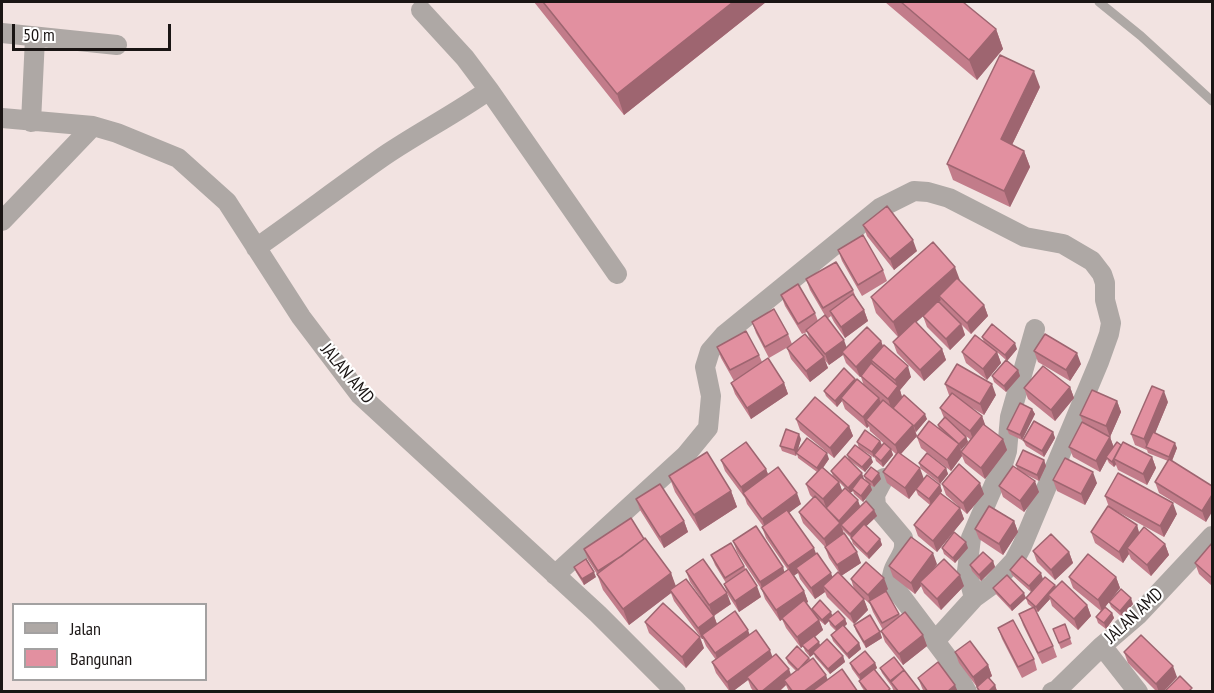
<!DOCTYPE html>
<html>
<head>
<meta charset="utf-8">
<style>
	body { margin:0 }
	#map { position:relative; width:1214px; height:693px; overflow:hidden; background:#f2e3e1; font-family:"PT Sans Narrow",sans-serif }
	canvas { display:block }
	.frame { position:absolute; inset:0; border:3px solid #1a1514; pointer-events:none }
	.legend { position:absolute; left:12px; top:603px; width:195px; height:78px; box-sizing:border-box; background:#fff; border:2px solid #a3a1a1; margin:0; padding:8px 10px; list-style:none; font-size:18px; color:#1a1514 }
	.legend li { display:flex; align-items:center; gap:12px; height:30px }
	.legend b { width:30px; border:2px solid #a3a1a1 }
	.scale { position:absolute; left:12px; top:24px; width:159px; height:27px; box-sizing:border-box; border:3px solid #1a1514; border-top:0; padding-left:8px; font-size:18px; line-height:21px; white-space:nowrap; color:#1a1514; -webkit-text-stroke:4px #fff; paint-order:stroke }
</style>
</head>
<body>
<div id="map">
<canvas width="1214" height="693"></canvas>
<div class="frame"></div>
<ul class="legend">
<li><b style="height:8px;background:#aea8a5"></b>Jalan</li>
<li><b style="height:16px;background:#e290a0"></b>Bangunan</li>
</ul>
<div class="scale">50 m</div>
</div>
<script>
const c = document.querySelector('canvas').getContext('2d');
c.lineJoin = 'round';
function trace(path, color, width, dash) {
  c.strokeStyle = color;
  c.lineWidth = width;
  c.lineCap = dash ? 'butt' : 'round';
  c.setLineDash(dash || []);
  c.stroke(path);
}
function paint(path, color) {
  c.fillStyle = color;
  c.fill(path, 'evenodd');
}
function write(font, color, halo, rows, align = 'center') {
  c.font = font + ' "PT Sans Narrow",sans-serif';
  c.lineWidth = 4.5;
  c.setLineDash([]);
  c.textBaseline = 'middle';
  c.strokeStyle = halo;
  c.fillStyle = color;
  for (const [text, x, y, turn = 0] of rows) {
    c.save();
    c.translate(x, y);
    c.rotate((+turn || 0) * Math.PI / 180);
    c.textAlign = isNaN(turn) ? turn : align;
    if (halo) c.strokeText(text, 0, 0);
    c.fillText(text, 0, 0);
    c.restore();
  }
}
const service = new Path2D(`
	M1099 2 1141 36 1212 101`);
const minor = new Path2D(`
	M2 33 117 45
	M489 90 617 274
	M2 118 93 126 117 133 178 158 227 202 301 317 360 395 598 614 676 692
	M31 122 35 38
	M2 221 93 126
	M256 248C299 218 341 186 384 156 418 133 455 114 489 90L465 58 421 10
	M884 478 875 495 876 506 903 538C909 556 889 564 892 584L947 657 967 692
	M555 575 685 456 708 428 711 396 705 367 710 351 724 335 880 208 914 191 928 192 949 198 1025 237 1063 244 1092 261 1102 274 1105 283V300L1111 323 1109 334 1099 362 1022 546 1014 561 1002 574 992 585 974 598 935 641
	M974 598 967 571 971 538 1003 464 1007 451 1010 417 1035 329
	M1102 646 1138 692
	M1052 692 1057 690 1102 646 1138 615 1212 536`);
const wall = new Path2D(`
	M534 2H766L624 115Z
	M885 2H963L996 29 1003 49 977 80Z
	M1040 87 1012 145 1024 151 1030 167 1010 207 953 180 947 164Z
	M863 225 917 251 894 270 867 236Z
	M838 250 883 270 887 281 862 296 842 261Z
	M806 279 853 290 856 298 864 310 868 321 845 338 834 322 831 316 827 319 810 290Z
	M960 282 984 305 988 316 971 334 962 325 965 335 950 350 927 327 923 316 916 322 942 349 946 360 924 381 897 353 893 342 898 337 876 313 871 297Z
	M781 295 815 313 818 321 846 348 881 341 883 346 911 377 900 390 902 397 927 419 916 432 915 431 917 436 901 454 924 479 940 485 942 491 941 493 960 508 964 519 937 552 918 536 914 525 930 505 918 495 916 490 909 499 887 483 883 472 896 454 870 431 869 426 867 428 845 409 842 401 837 407 826 396 824 391 856 381 864 386 861 377H860L846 363 843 355 829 365 824 359 828 368 810 382 791 359 787 348 788 347 769 358 756 333 752 322 788 334 792 344 810 340 807 332 802 334 785 306Z
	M982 337 1017 349 1007 361 1018 370 1020 376 1006 392 994 382 992 376 1006 360 997 352 1001 363 987 380 966 363 962 352 984 342Z
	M717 347 759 355 762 362 784 383 788 394 751 419 735 394 731 383 734 381 721 358Z
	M1034 351 1081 364 1070 381 1038 362Z
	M945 384 996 395 984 415 969 406 982 416 985 426 1003 439 1007 450 985 479 965 463 962 456 951 471 921 448 917 437 939 429 938 425 944 418 940 408 950 395H949ZM966 436 971 440 962 452 961 449V450L968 442Z
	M1070 387 1074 398 1055 421 1028 399 1024 388Z
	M1117 401 1121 412 1110 437 1114 448 1121 445 1152 457 1156 468 1147 485 1118 470 1116 465 1114 467 1109 463 1107 459 1100 472 1073 457 1069 447 1083 423 1080 415Z
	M1168 402 1155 433 1177 448 1172 461 1212 486 1206 522 1159 493 1155 482 1168 461 1148 453 1147 450 1135 445 1131 434Z
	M1032 409 1035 414 1022 440 1009 434 1007 429Z
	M796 419 849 426 853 436 834 458 800 430Z
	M1053 432 1055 438 1044 457 1026 446 1023 440Z
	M801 439 797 452 829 459 823 468 833 476 831 471 864 479 866 481 864 476 881 479 874 487 870 485 872 490 863 502 854 494 853 491 850 493 860 506 874 510 877 516 866 526 880 539 882 545 869 559 853 544 851 538 843 530 842 526 844 534 861 563 841 576 854 589 851 579 888 589 885 591 900 616 923 635 927 646 903 665 885 642 881 631 883 630 873 612 870 604 863 598 868 610 854 624 827 597 825 592 815 599 800 579 798 573 794 575 804 591 808 602 806 603 812 611V609L845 619 847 624 844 627 859 643 861 649 849 659 833 641 831 635 836 631 830 625 829 621 825 625 819 620 823 630 815 637 820 645 843 656 845 662 830 674 815 657 814 654 810 657 805 651 803 646 801 648 786 628 782 619 780 621 765 599 762 590 737 552 733 541 783 567 784 572 788 570 766 538 762 527 763 526 747 504 745 498 725 471 721 460 766 469 768 474 801 504 789 512 816 554 833 577 840 574 829 558 825 547 803 523 799 512 813 498 810 495 806 484 817 472 798 458 797 453 796 456 782 451 780 446ZM839 482 845 488 842 491Z
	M880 441 882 445 891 449 893 455 883 467 876 461 875 458 859 448 857 442Z
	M847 455 873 462 865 472 849 460Z
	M1044 460 1046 466 1039 481 1025 474 1039 492 1024 512 1003 497 999 486 1017 468 1016 465Z
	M919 463 946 468 948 474 940 484 921 469Z
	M669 476 731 491 737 507 700 531 675 492Z
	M1053 480 1097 483 1085 505 1057 491Z
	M942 484 984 494 967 514 946 495Z
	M1105 496 1177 514 1164 537 1109 507 1137 525 1139 533 1165 544 1169 555 1151 576 1131 559 1129 554 1123 563 1095 543 1091 532 1109 507Z
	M636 499 684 521 688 532 664 548 640 510Z
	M1014 521 1018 532 1003 555 979 539 975 529Z
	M644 539 671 573 675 586 706 605 690 582 686 571 731 604 714 616 717 624 750 635 791 675 796 671 788 663 786 658H809L827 680 858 692H789L786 685 781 690 782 692H754L751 688 748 680 732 692H730L716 673 712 662 716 660 706 646 703 639H702L674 601 671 593 629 625 603 590 597 574 588 560 584 549Z
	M1212 543V586L1199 574 1195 563Z
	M942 548H968L955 563 944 554Z
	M1033 551 1069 552 1073 563 1055 580 1037 562Z
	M711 555 744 566 761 597 739 612 728 595 724 584 726 583 715 565Z
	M1022 556 1031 592 1012 575 1010 570Z
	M993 561 995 567 981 581 972 571 970 565Z
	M937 564 933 570 964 586 941 610 924 593 921 586 915 594 893 577 889 566Z
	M574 567 596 577 584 585 576 572Z
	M1069 577H1116L1120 588 1112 598 1133 604 1122 617 1111 607 1109 602 1105 607 1112 613 1114 618 1106 629 1098 623 1096 617 1101 611 1073 588Z
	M1055 585 1056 587 1087 605 1091 616 1078 630 1052 606 1050 599 1038 612 1036 611 1053 646 1057 657 1042 664 1023 625 1019 614 1033 608 1028 604 1026 598Z
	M993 588 1026 598 1012 611 996 594Z
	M645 622 704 648 686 668 649 633Z
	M1065 624 1072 644 1061 649 1053 629Z
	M854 625 880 632 882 638 866 648 856 631Z
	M998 628 1034 659 1037 670 1022 678 1002 639Z
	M955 652 988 665 992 676 989 678 995 685 997 691 978 692 977 687 959 663Z
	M1124 652 1177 677 1163 692H1157L1128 663Z
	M850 663H875L877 668 875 670 892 692H865L861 686 859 681 860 680 852 669Z
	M880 668 904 670 921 692H894L892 687 882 673Z
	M918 678 958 692H924L922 688Z`);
const shadedWall = new Path2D(`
	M733 2H766L624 115 617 94Z
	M996 29 1003 49 977 80 969 60Z
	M1034 71 1040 87 1007 155 1001 139Z
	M1024 151 1030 167 1010 207 1004 191Z
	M913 240 917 251 894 270 890 259Z
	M955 267 961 283 939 296 941 300 899 338 893 322Z
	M984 305 988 316 971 334 967 323Z
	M864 310 868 321 845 338 841 327Z
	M961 324 965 335 950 350 946 339Z
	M844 340 848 351 842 352 843 355 829 365 825 354Z
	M881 341 885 352 871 360 873 364 860 377 856 367Z
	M1015 343 1017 349 1007 361 1005 355Z
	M942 349 946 360 924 381 920 370Z
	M997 352 1001 363 987 380 983 369Z
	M1077 353 1081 364 1070 381 1066 370Z
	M824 357 828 368 810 382 806 371Z
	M908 366 911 377 900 390 902 397 892 410 888 399 897 387 895 380Z
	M1018 370 1020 376 1006 392 1004 386Z
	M855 379 857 384 841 398 842 401 837 407 835 401Z
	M784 383 788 394 751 419 747 408Z
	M992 384 996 395 984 415 980 404Z
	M1070 387 1074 398 1055 421 1051 410Z
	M1164 391 1168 402 1149 448 1147 447 1144 439Z
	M879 398 883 409 866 420 869 426 867 428 863 417Z
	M1117 401 1121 412 1110 437 1114 448 1106 457 1107 459 1100 472 1096 461 1110 437 1106 426Z
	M1032 409 1035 414 1022 440 1020 435Z
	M925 414 927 419 916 432 914 426Z
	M982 416 986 427 974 442 970 431Z
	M913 425 917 436 899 456 895 445Z
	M849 426 853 436 834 458 830 448Z
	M1053 432 1055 438 1044 457 1042 451Z
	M799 434 801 439 796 456 794 450Z
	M966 437 968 442 961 450 959 444Z
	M1003 439 1007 450 985 479 981 468Z
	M880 441 882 446 874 455V458L872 452Z
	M1175 443 1177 448 1171 463 1169 457Z
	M959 444 962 456 951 471 947 460Z
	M891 449 893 455 883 467 881 461Z
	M827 453 829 459 819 473 817 468Z
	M871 457 873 462 865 472 862 467Z
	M1152 457 1156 468 1147 485 1143 474Z
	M1114 459 1116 464 1114 467 1112 462Z
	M1044 460 1046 466 1039 481 1037 475Z
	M920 468 924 479 909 499 905 488Z
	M946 468 948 474 940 484 938 478Z
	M766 469 770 480 743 493 741 487Z
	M1093 472 1097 483 1085 505 1081 494Z
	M862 473 864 479 854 490 852 489 853 491 850 493 848 488Z
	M879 473 881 479 874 487 872 482Z
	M1035 481 1039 492 1024 512 1020 501Z
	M839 482 843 493 827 510 823 499Z
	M980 483 984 494 967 514 963 503Z
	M870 484 872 490 863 502 861 496Z
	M940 485 942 491 931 505 929 499Z
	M731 491 737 507 700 531 694 515Z
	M797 493 801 504 766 530 762 519Z
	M1212 495V512L1206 522 1202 511Z
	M858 500 860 506 841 526 844 534 828 550 824 539 840 523 839 521Z
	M1173 503 1177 514 1164 537 1160 526Z
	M960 508 964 519 937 552 933 541Z
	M874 510 877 516 852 540 850 534Z
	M684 521 688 532 664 548 660 537Z
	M1014 521 1018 532 1003 555 999 544Z
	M1137 525 1140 536 1127 548 1129 554 1123 563 1119 552Z
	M880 539 882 545 869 559 867 554Z
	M966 542 968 548 955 563 953 558Z
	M1165 544 1169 555 1151 576 1147 565Z
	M814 548 818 559 796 568 798 573 792 577 788 566Z
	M857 552 861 563 841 576 837 565Z
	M1069 552 1073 563 1055 580 1051 570Z
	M933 553 937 564 922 584 920 582 921 586 915 594 911 583Z
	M993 561 995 567 981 581 979 575Z
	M783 567 786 578 763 591 760 582Z
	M594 572 596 577 584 585 582 579Z
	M671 573 677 589 670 590 671 593 629 625 623 609Z
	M831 573 835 584 823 586 825 592 815 599 811 588Z
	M1041 573 1043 579 1031 592 1029 586Z
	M960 575 964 586 941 610 937 599Z
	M1116 577 1120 588 1102 611 1098 600Z
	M884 578 888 589 872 606 868 595Z
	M1055 585 1057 591 1048 595 1050 599 1038 612 1036 607Z
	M757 586 761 597 739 612 735 601Z
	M804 591 808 602 780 621 776 610Z
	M727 593 731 604 713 616 709 605Z
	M1024 593 1026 598 1012 611 1010 606Z
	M1131 598 1133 604 1122 617 1120 611Z
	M864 599 868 610 854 624 850 614Z
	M1087 605 1091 616 1078 630 1074 619Z
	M831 612 833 617 825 625 822 620Z
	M1112 613 1114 618 1106 629 1104 623Z
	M714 616 718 627 702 635 703 639H702L698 628Z
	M845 619 847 624 837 633 835 627Z
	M819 620 823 630 801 648 797 637Z
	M748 630 752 641 719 664 715 653Z
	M880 632 882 638 866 648 864 642Z
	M923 635 927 646 903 665 899 654Z
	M700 637 704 648 686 668 682 657Z
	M819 642 821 648 813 652 814 654 810 657 808 651Z
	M859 643 861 649 849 659 847 654Z
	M770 650 774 661 747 677 748 680 732 692H730L727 682Z
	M843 656 845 662 830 674 828 669Z
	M875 663 877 668 861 681 859 675Z
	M988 665 992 676 977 688 973 677Z
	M1173 666 1177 677 1163 692H1159L1156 684Z
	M789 669 793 680H784L786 685 778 692H761Z
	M826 675 830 686 822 692H803Z
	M955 685 958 692H947Z
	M995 685 997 691 996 692H988Z`);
const building = new Path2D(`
	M543 2H733L617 94Z
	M901 2H963L996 29 969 60Z
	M1000 55 1034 71 1001 139 1024 151 1004 191 947 164Z
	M887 206 913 240 890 259 863 225Z
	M863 235 883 270 858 285 838 250Z
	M933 242 955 267 893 322 871 297Z
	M836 262 853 290 823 308 806 279Z
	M957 278 984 305 967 323 939 296Z
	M798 284 815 313 798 324 781 295Z
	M853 294 864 310 841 327 830 311Z
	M938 301 961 324 946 339 923 316Z
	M774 309 788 334 765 347 752 322Z
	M825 315 844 340 825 354 806 330Z
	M915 321 942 349 920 370 893 342Z
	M992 324 1015 343 1005 355 982 337Z
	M867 327 881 341 856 367 842 352Z
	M746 331 759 355 730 370 717 347Z
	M805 334 824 357 806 371 787 348Z
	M1045 334 1077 353 1066 370 1034 351Z
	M975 335 997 352 983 369 962 352Z
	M884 345 908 366 895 380 871 360Z
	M768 358 784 383 747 408 731 383Z
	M1006 360 1018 370 1004 386 992 376Z
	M871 363 898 386 888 399 861 376Z
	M957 364 992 384 980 404 945 384Z
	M1043 366 1070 387 1051 410 1024 388Z
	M844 368 855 379 835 401 824 391Z
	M857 379 879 398 863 417 841 398Z
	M1152 386 1164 391 1144 439 1131 434Z
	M1092 390 1117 401 1106 426 1080 415Z
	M952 393 982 416 970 431 940 408Z
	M904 395 925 414 914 426 893 408Z
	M815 397 849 426 830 448 796 419Z
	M883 400 913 425 895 445 866 420Z
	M1020 403 1032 409 1020 435 1007 429Z
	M945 417 966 437 959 444 938 425Z
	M929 421 959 444 947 460 917 437Z
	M1034 421 1053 432 1042 451 1023 440Z
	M1082 422 1110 437 1096 461 1069 447Z
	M983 424 1003 439 981 468 961 452Z
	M786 429 799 434 794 450 780 446Z
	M865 430 880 441 872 452 857 442Z
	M1153 432 1175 443 1169 457 1146 447Z
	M807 438 827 453 817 468 796 453Z
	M746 442 766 469 741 487 721 460Z
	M1117 442 1121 445 1112 462 1106 457Z
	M1123 442 1152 457 1143 474 1114 459Z
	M884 443 891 449 881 461 874 455Z
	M855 445 871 457 862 467 847 455Z
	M1023 450 1044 460 1037 475 1016 465Z
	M707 452 731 491 694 515 669 476Z
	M898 452 920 468 905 488 883 472Z
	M927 453 946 468 938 478 919 463Z
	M845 456 862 473 848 488 831 471Z
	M1065 458 1093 472 1081 494 1053 480Z
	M1169 459 1212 486V495L1202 511 1155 482Z
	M959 464 980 483 963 503 942 484Z
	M1013 466 1035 481 1020 501 999 486Z
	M778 467 797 493 762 519 743 493Z
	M822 467 839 482 823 499 806 484Z
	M871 467 879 473 872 482 864 476Z
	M1118 473 1173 503 1160 526 1105 496Z
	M927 475 940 485 929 499 916 489Z
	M861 477 870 484 861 496 852 489Z
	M660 484 684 521 660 537 636 499Z
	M845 488 858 500 839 521 826 508Z
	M940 493 960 508 933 541 914 525Z
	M815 496 840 523 824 539 799 512Z
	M866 501 874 510 850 534 841 525Z
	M989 506 1014 521 999 544 975 529Z
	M1108 506 1137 525 1119 552 1091 532Z
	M787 510 814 548 788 566 762 527Z
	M631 518 644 539 623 555 598 571 584 549Z
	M864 524 880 539 867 554 851 538Z
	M756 526 783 567 760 582 733 541Z
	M1144 527 1165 544 1147 565 1127 548Z
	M954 532 966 542 953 558 942 548Z
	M844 533 857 552 837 565 825 547Z
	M1051 534 1069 552 1051 570 1033 551Z
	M911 537 933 553 911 583 889 566Z
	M645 538 671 573 623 609 597 574Z
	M731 543 744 566 725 578 711 555Z
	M1212 543V578L1195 563Z
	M983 552 993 561 979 575 970 565Z
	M817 553 831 573 811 588 796 568Z
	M1088 554 1116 577 1098 600 1069 577Z
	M1022 556 1041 573 1029 586 1010 570Z
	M586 559 594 572 582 579 574 567Z
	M703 559 727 593 709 605 686 571Z
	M944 559 960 575 937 599 920 582Z
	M866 562 884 578 868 595 851 579Z
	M746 569 757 586 735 601 724 584Z
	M789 569 804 591 776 610 761 588Z
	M838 572 864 599 850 614 823 586Z
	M1007 575 1024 593 1010 606 993 588Z
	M1045 577 1055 585 1036 607 1026 598Z
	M686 579 714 616 698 628 670 590Z
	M1062 581 1087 605 1074 619 1048 595Z
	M1121 589 1131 598 1120 611 1109 602Z
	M886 591 899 614 882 623 869 601Z
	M804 600 819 620 797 637 782 618Z
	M820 600 831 612 822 620 812 609Z
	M663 603 700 637 682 657 645 622Z
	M1034 607 1053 646 1038 653 1019 614Z
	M1105 607 1112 613 1104 623 1096 617Z
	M735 611 748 630 715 653 702 635Z
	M838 611 845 619 835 627 828 619Z
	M905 612 923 635 899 654 881 631Z
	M870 615 880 632 864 642 854 625Z
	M1013 620 1034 659 1018 667 998 628Z
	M1065 624 1070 638 1059 643 1053 629Z
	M843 625 859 643 847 654 831 635Z
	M756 630 770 650 727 682 712 662Z
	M1141 635 1173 666 1156 684 1124 652Z
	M814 636 819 642 808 651 802 645Z
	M827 639 843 656 828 669 813 652Z
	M970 641 988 665 973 677 955 652Z
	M797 646 809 658 798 670 786 658Z
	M865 651 875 663 859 675 850 663Z
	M776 654 789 669 761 692H759L747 677Z
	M894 657 904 670 891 682 880 668Z
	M813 658 826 675 803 692H793L784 680Z
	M938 662 955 685 947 692H928L918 678Z
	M842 669 858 692H811Z
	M874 669 890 689 886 692H868L859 681Z
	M904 670 921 692H899L890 681Z
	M1180 676 1192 688 1188 692H1164Z
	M988 677 995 685 988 692H980L977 687Z`);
const streetNames = [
	["JALAN AMD",347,374,50],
	["JALAN AMD",1134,616,-43]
];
trace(service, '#aea8a5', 9);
trace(minor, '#aea8a5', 20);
paint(wall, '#c27c8a');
paint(shadedWall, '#9e6570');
paint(building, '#e290a0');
trace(building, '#9e6570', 1.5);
write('18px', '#1a1514', '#fff', streetNames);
</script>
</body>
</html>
